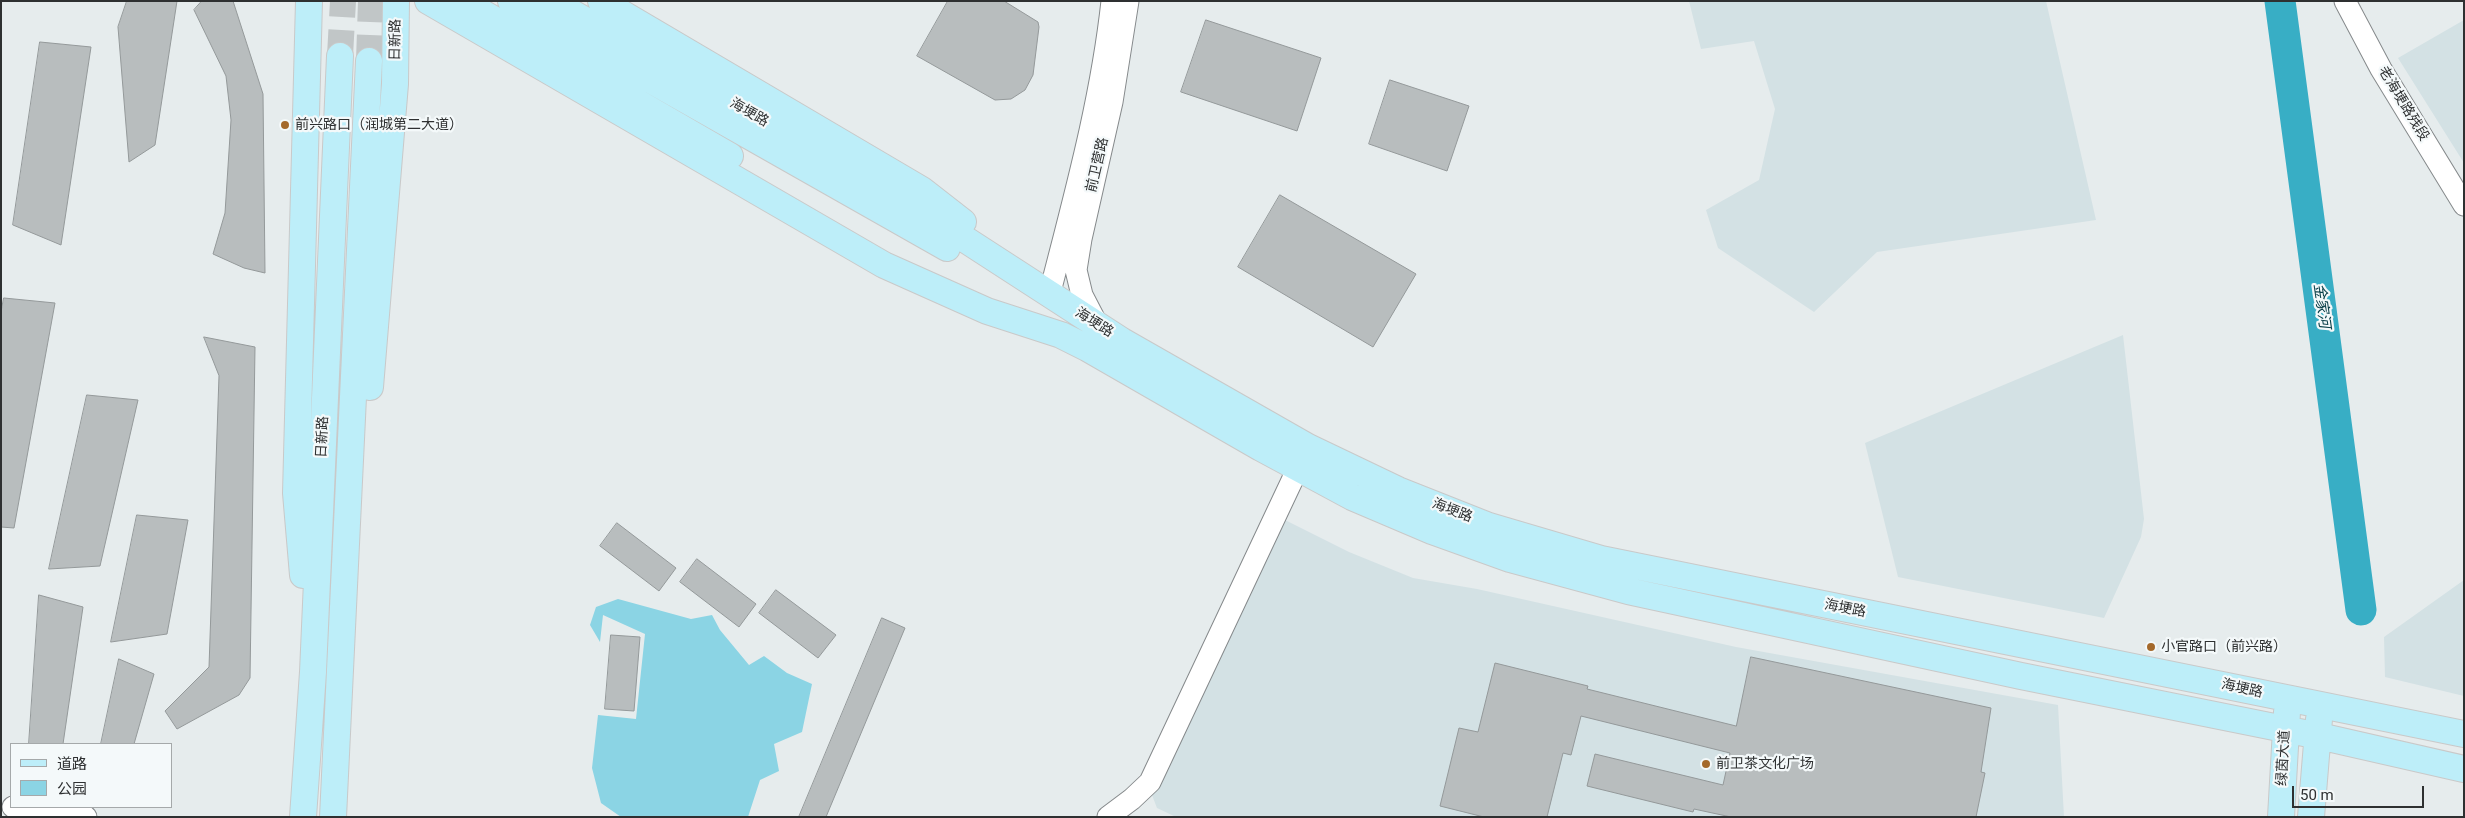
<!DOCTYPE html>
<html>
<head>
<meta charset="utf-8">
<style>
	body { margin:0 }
	#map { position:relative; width:2465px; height:818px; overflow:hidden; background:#e6eced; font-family:Roboto,"Noto Sans SC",sans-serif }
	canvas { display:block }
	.frame { position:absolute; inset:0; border:2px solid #2e3031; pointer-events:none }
	.legend { position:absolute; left:10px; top:743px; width:162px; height:65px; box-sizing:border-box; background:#f4f9fa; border:1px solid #a5a9aa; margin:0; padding:6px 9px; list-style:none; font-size:15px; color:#2e3031 }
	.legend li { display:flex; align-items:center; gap:10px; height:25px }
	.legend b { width:25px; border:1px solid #a5a9aa }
	.scale { position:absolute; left:2292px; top:786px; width:132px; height:22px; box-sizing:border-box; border:2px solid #2e3031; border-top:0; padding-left:6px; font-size:15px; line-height:18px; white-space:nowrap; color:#2e3031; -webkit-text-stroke:4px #f4f9fa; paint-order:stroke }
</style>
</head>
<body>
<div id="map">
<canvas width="2465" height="818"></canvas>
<div class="frame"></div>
<ul class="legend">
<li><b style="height:6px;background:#bdeef9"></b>道路</li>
<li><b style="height:14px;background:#8bd4e4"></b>公园</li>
</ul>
<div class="scale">50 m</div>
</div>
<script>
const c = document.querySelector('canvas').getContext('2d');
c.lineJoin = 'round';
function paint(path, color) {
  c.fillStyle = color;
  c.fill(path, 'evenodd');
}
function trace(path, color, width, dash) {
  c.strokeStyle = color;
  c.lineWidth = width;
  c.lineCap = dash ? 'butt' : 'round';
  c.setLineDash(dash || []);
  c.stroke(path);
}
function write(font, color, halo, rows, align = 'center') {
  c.font = font + ' Roboto,"Noto Sans SC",sans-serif';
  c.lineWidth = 4.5;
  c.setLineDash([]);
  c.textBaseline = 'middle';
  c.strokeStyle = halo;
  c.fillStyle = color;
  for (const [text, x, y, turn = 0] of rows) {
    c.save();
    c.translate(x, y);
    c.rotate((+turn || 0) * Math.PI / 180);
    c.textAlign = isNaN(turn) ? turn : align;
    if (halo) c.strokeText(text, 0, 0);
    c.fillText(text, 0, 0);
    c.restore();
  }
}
const built = new Path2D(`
	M1689 1H2046L2096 220 1877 252 1814 312 1718 248 1706 210 1759 180 1775 109 1754 41 1701 49Z
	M2464 20V163L2398 58Z
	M2123 335 2144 519 2141 537 2104 618 1898 577 1865 443Z
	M1283 519 1349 552 1413 578 1477 589 1736 647 2058 705 2064 817H1176L1157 808 1152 795Z
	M2464 580V696L2385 677 2384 637Z`);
const green = new Path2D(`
	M618 599 691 619 712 615 720 630 749 665 764 656 787 673 812 684 802 732 774 744 779 771 760 780 748 817H621L601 803 592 768 598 715 636 719 645 634 603 615 600 642 590 625 596 607Z`);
const river = new Path2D(`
	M2280 1 2361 610`);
const building = new Path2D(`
	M127 1H177L155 145 129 162 118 27Z
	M202 1H233L263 94 265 273 244 268 213 254 225 213 231 120 226 76 194 10Z
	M948 1H1004L1038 22 1039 27 1033 75 1025 90 1011 99 995 100 917 56Z
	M1206 20 1321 58 1297 131 1181 92Z
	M40 42 91 47 61 245 13 225Z
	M1390 80 1469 106 1447 171 1369 144Z
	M1280 195 1416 274 1373 347 1238 267Z
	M4 298 55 303 14 528 1 527V312Z
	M204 337 255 347 250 678 239 695 177 729 165 711 209 667 219 376Z
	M87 395 138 400 100 566 49 569Z
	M137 515 188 520 167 634 111 642Z
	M617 523 676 568 659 591 600 546Z
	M697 559 756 604 739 627 680 582Z
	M776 590 836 635 818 658 759 613Z
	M39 595 83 607 63 744H29Z
	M882 618 905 628 826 817H799Z
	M611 635 640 637 634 711 605 709Z
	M1751 657 1991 708 1981 772 1985 773 1976 817H1731L1694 809 1693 812 1587 786 1595 754 1723 785 1730 753 1581 716 1571 755 1563 753 1547 817H1484L1440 806 1459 728 1478 732 1495 663 1588 686 1587 689 1736 726Z
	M119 659 154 674 134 744H101Z`);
const majorTunnel = new Path2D(`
	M340 56 343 1
	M369 61 371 1`);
const minor = new Path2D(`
	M2345 1 2381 69 2464 205
	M1049 296C1074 198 1101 102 1112 1
	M1097 324 1082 295 1076 270 1081 239 1112 102 1128 1
	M13 807 86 817
	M1108 817 1132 799 1150 782 1298 468`);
const major = new Path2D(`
	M428 1 884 265 987 311 1061 335 1087 348 1261 448 1352 497 1432 531 1510 559 1628 591 2021 676 2319 736 2464 769
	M462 1 730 156
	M511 1 947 248
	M551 1 831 159 963 238 1122 341 1308 447 1398 490 1489 526 1601 559 2464 734
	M601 1 922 190 963 222
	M370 387 395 84 396 1
	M303 575 296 493 309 1
	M303 817 313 672 340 56
	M333 817 369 61
	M2281 817 2287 712
	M2311 817 2319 719`);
const markers = [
	[285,125,5,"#a4692b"],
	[2151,647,5,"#a4692b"],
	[1706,764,5,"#a4692b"]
];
const streetNames = [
	["日新路",396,40,-89],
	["老海埂路残段",2403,104,59],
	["海埂路",749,113,30],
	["前卫营路",1098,165,-77],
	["海埂路",1094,323,32],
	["日新路",323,437,-87],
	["海埂路",1452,511,21],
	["海埂路",1845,609,11],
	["海埂路",2242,689,12],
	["绿茵大道",2284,758,-87]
];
const poiNames = [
	["前兴路口（润城第二大道）",295,125],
	["小官路口（前兴路）",2161,647],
	["前卫茶文化广场",1716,764]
];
const waterNames = [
	["金家河",2321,306,82]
];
paint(built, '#d3e1e4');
paint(green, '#8bd4e4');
trace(river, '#38aec5', 31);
paint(building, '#b8bdbe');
trace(building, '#94999a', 1);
trace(majorTunnel, '#c1c6c7', 26, [26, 13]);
trace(minor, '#85898b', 23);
trace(major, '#c9c9c9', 28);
trace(minor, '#fff', 21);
trace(major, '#bdeef9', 26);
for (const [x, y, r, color] of markers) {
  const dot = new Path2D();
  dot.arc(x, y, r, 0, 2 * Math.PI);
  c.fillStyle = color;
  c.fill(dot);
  trace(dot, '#f4f9fa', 2);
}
write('14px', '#2e3031', '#f4f9fa', streetNames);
write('14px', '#2e3031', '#f4f9fa', poiNames, 'left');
write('italic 15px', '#0c414a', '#f4f9fa', waterNames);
</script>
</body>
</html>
